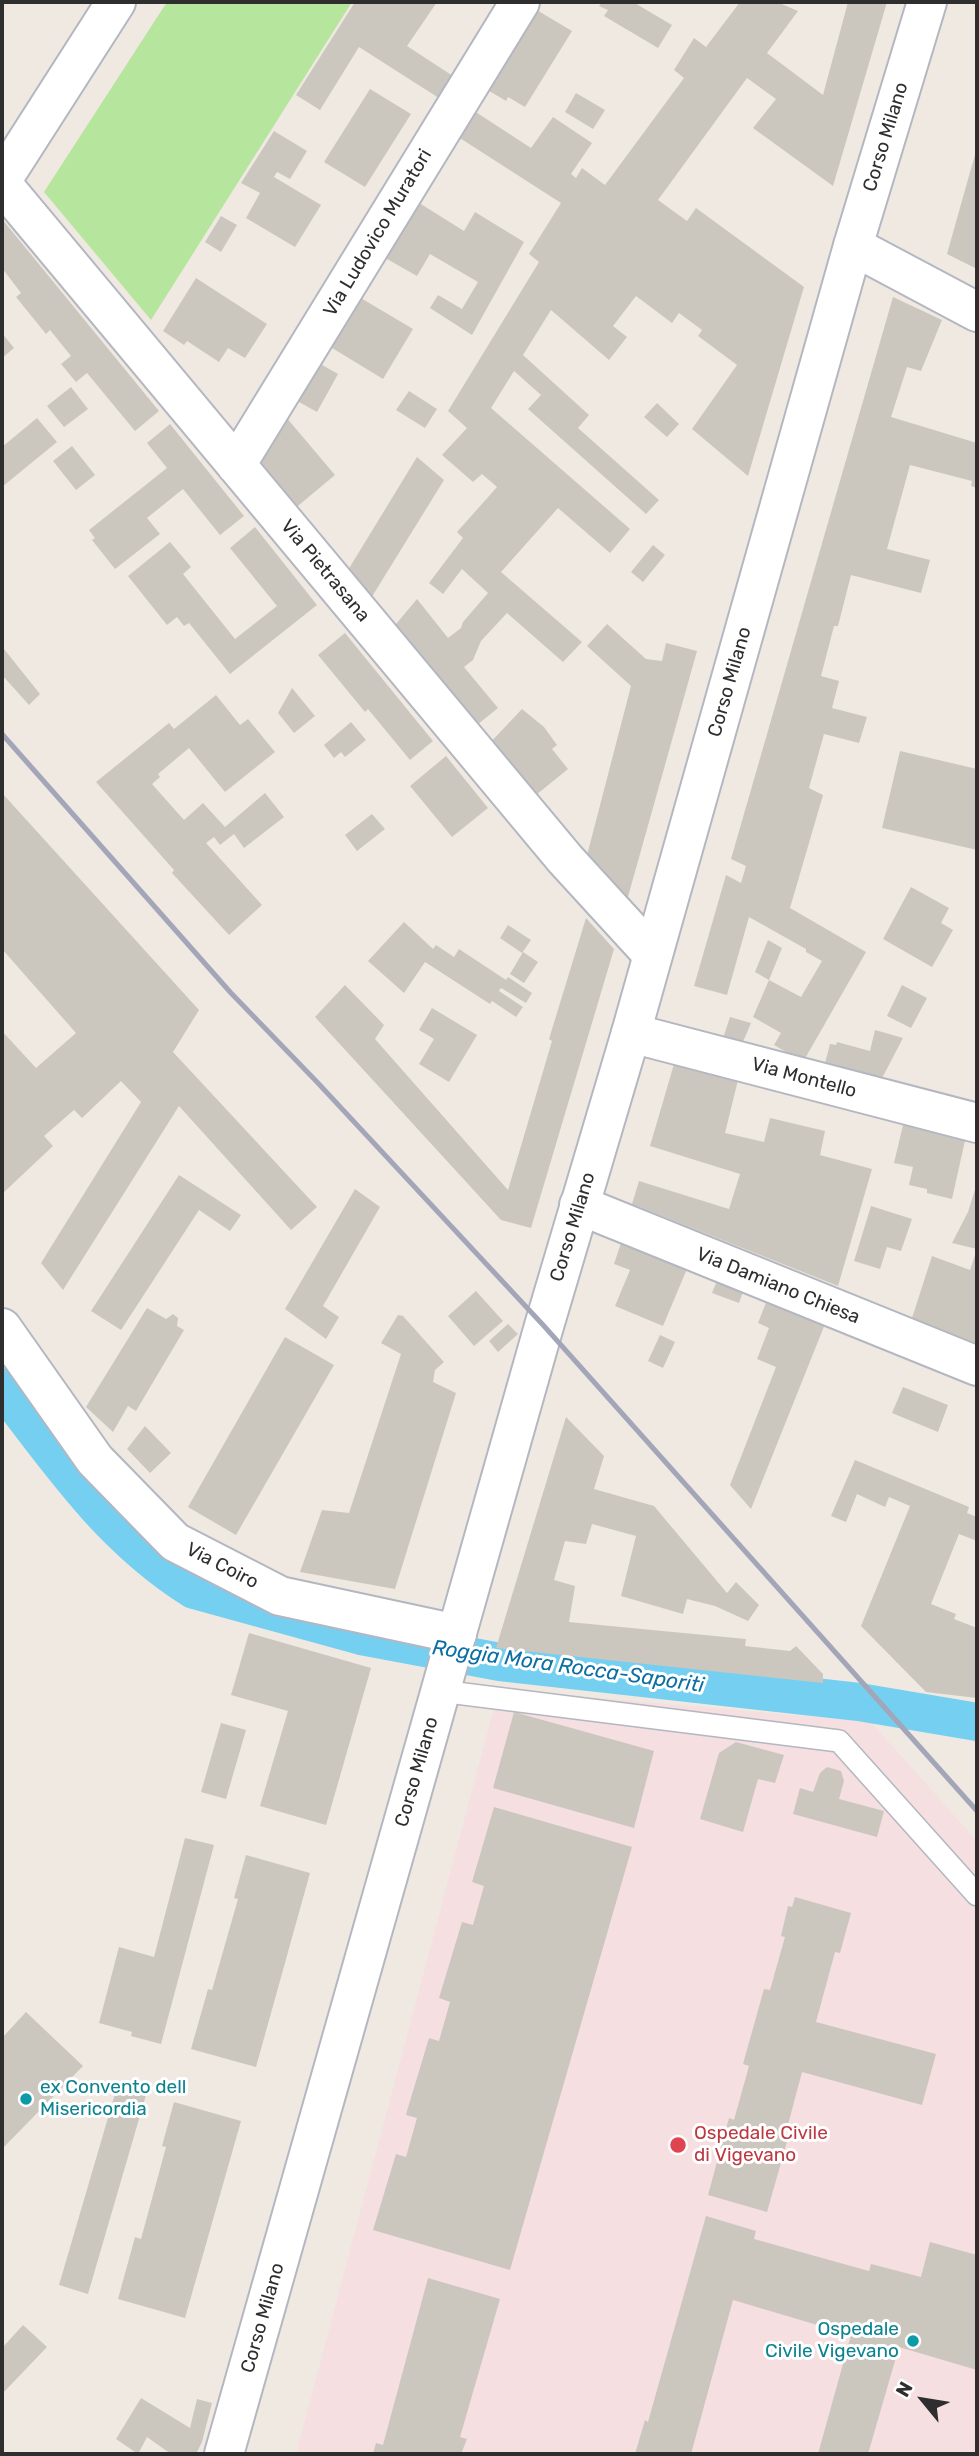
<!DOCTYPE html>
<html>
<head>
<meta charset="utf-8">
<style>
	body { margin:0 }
	#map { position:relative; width:979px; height:2456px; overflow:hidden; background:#efe9e1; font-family:Rubik,sans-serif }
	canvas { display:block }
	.frame { position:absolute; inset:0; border:4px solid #2e2e2e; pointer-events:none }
	.north { position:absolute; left:888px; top:2365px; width:70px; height:70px; -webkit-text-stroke:5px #fff; paint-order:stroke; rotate:300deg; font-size:19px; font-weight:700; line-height:28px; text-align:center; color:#2e2e2e }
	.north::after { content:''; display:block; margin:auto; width:24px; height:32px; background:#2e2e2e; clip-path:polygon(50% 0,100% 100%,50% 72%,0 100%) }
</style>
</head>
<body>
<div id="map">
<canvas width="979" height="2456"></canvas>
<div class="frame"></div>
<div class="north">N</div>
</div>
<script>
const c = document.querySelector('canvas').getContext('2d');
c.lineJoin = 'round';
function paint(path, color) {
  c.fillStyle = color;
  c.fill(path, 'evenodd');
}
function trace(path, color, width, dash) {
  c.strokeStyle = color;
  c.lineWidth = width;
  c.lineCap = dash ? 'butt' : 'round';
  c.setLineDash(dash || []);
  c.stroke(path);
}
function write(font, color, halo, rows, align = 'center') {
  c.font = font + ' Rubik,sans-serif';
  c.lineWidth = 6;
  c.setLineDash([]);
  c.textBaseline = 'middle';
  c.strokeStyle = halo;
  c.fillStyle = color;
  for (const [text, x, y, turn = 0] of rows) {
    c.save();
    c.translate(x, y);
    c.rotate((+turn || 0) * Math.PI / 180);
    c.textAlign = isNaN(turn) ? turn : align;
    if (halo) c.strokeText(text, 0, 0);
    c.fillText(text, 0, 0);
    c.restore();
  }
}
const medical = new Path2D(`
	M499 1689 871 1722 977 1841V2454H296Z`);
const green = new Path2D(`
	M167 2H352L151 320 44 192Z`);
const canal = new Path2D(`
	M2 1387C59 1462 112 1539 194 1590L361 1636 500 1662 859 1702 977 1722`);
const building = new Path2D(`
	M355 2H437L407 46 456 78 442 100 359 47 320 110 296 95Z
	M602 2H633L672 25 658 48 604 16 608 10 599 6Z
	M740 2H777L798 11 767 53 823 95 848 2H887L833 186 753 128 776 99 747 78 658 200 687 221 696 208 804 287 748 476 692 429 737 365 698 336 702 330 679 313 672 323 636 296 613 326 627 337 609 360 551 310 523 355 589 415 578 428 659 500 646 514 528 409 541 395 514 371 491 408 630 529 610 553 558 508 501 572 582 642 563 662 507 613 481 641 473 660 464 667 498 708 472 729 391 630 417 599 448 638 461 628 463 622 488 593 462 569 443 594 429 583 463 538 457 532 497 487 482 474 473 482 442 455 467 428 448 411 539 262 529 254 561 203 452 133 468 107 531 148 553 117 592 143 571 174 576 178 582 168 605 185 684 78 674 70 694 38 706 47Z
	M530 6 572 31 525 107 508 97 506 101 481 86Z
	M370 89 411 114 365 187 324 162Z
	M576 93 605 110 593 129 565 112Z
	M274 131 307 151 290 179 277 172 274 177 321 205 295 247 246 218 260 193 241 183Z
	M976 151H977V269L947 254Z
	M416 201 464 231 475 212 524 242 472 335 430 308 438 295 462 309 478 282 430 254 417 276 380 255Z
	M221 216 237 225 221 252 205 242Z
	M2 219 159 411 135 431 87 373 76 382 61 364 71 356 50 330 46 334 16 297 21 293 2 268Z
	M196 278 267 324 245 358 228 348 219 362 187 341 184 345 163 331Z
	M354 294 413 329 383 379 324 343Z
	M893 297 942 320 921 371 907 367 891 417 977 443V488L971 486 972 481 910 465 887 549 930 560 921 593 851 575 838 626H834L821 676 839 681 832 708 867 717 859 743 824 734 809 788 823 795 790 908 866 952 803 1062 774 1045 781 1033 753 1017 769 980 801 997 822 961 806 952V949L749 917 727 995 694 986 726 875 741 883 746 866 731 859Z
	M2 333 14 348 2 358Z
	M312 359 338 374 317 412 290 397Z
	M71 387 88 409 64 427 47 406Z
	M409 391 437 409 425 428 396 410Z
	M657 403 679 424 667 437 644 417Z
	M280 410 335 475 293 510 251 459Z
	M37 418 57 442 2 487V447Z
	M170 424 244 516 220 535 183 489 147 518 160 534 115 569 92 540 95 538 89 530 167 468 147 443Z
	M72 446 95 475 76 490 53 461Z
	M417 457 444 480 368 603 345 575Z
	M255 527 317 605 230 674 189 623 184 626 177 617 167 625 128 576 170 542 191 567 183 574 235 639 277 606 230 548Z
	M653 545 665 555 643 582 631 572Z
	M607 624 646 659 662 661 666 643 697 651 624 911 585 863 631 686 587 646Z
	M345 633 433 741 410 760 368 709 365 712 318 655Z
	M4 649 40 694 29 705 2 675V652Z
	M292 688 315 716 294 733 278 713Z
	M216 695 240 725 248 719 275 752 225 792 189 748 158 774 160 777 152 784 184 820 203 803 225 827 265 793 284 817 244 848 234 834 220 845 214 837 206 843 262 905 229 935 172 873 174 870 96 782 169 723 174 729Z
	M522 709 544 727 557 745 552 749 568 769 531 799 487 746Z
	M351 722 366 740 345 757 341 752 334 758 324 745Z
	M900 751 977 769V850L882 828Z
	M446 756 488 808 452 837 410 786Z
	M2 793 199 1010 173 1052 317 1207 291 1230 179 1106 63 1290 41 1263 141 1102 121 1081 82 1118 74 1110 44 1136 53 1146 2 1194V1031L36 1068 76 1033 2 949Z
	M372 814 385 829 357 851 345 835Z
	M911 887 949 908 941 923 953 930 932 967 883 939Z
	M586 918 614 949 531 1228 501 1220 315 1017 345 985 384 1025 375 1039 508 1190 552 1041 549 1039Z
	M404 922 433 949 436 945 454 957 459 949 506 980 508 977 532 993 526 1003 501 988 499 991 523 1007 516 1017 492 1001 490 1004 425 962 404 993 368 961Z
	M508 925 531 940 522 953 500 938Z
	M768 940 782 948 769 980 755 972Z
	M523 952 538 962 524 983 510 974Z
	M902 985 927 998 911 1028 887 1016Z
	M432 1008 477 1035 449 1082 419 1064 434 1039 419 1030Z
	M730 1017 751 1023 740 1049 721 1044Z
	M875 1030 903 1038 879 1084 823 1071 830 1044 836 1045 837 1042 870 1051Z
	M674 1064 738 1080 725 1133 764 1142 770 1118 825 1131 820 1155 872 1169 838 1286 632 1204 639 1181 729 1209 740 1174 650 1146Z
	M904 1121 966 1136 952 1199 927 1193V1189L909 1185 913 1167 894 1163Z
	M179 1175 241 1215 230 1231 199 1210 121 1330 91 1311Z
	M977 1183V1249L952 1243 968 1212Z
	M355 1189 380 1207 323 1306 339 1317 326 1339 285 1309Z
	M871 1206 912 1219 901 1251 887 1247 880 1269 854 1261Z
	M623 1237 689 1264 663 1326 615 1306 630 1270 614 1264Z
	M977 1249V1344L912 1318 932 1256 970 1270Z
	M719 1276 745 1286 739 1303 712 1293Z
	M476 1291 503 1321 474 1346 448 1316Z
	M769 1295 827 1319 751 1509 730 1485 776 1367 757 1359 769 1328 758 1323Z
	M147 1308 166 1319 173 1314 178 1318 177 1326 184 1330 136 1411 128 1406 113 1432 86 1407Z
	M398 1315 403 1316 444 1362 435 1370 433 1382 456 1393 395 1589 300 1572 322 1510 349 1513 401 1354 381 1343Z
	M508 1324 518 1334 498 1352 489 1341Z
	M660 1335 675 1342 663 1368 648 1361Z
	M285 1337 334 1365 236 1535 188 1507Z
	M903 1387 948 1405 938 1432 892 1413Z
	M566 1417 604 1456 594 1489 654 1506 727 1593 736 1582 759 1605 748 1621 715 1606 687 1599 683 1614 621 1596 636 1536 592 1524 586 1544 565 1541 554 1580 575 1586 569 1622 746 1639 745 1646 790 1651 796 1646 823 1674V1683L496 1648Z
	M145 1426 171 1453 150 1473 127 1449Z
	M855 1460 969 1507 967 1513 977 1517V1541L959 1534 931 1604 956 1614 954 1619 977 1628V1698L926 1692 861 1626 910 1506 889 1497 885 1507 857 1494 846 1522 831 1516Z
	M249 1633 371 1668 326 1825 260 1806 288 1711 231 1695Z
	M514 1712 654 1751 634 1828 493 1788Z
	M221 1723 246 1730 226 1799 201 1792Z
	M736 1742 784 1755 775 1783 758 1779 743 1832 700 1819 719 1753Z
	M827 1767 841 1771 844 1781 839 1799 884 1811 877 1837 793 1814 800 1788 813 1792 820 1773Z
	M494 1807 632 1847 510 2270 373 2230 396 2154 406 2157 417 2118 406 2115 407 2111 429 2038 439 2041 450 2002 439 1998 462 1922 473 1925 484 1886 472 1882Z
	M185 1838 214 1845 161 2044 131 2036 132 2032 99 2023 119 1947 154 1957Z
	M246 1855 310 1873 256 2067 191 2049 208 1989 212 1990 238 1899 234 1898Z
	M795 1897 851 1913 840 1953 835 1952 816 2022 936 2054 922 2105 802 2072 785 2136 788 2138 767 2212 708 2195 729 2118 734 2120 749 2066 743 2064 764 1989 770 1990 785 1937 781 1936 788 1906 792 1907Z
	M26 2012 83 2066 4 2147 2 2145V2038Z
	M117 2087 146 2095 88 2294 59 2285Z
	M174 2102 241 2121 185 2318 118 2299 135 2237 141 2239 166 2147 162 2146Z
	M706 2216 756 2231 754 2239 869 2271 871 2264 921 2277 930 2242 977 2255V2370L899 2347 868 2454H818L851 2335 733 2300 691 2454H635L645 2420 648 2422Z
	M428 2278 500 2299 460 2437 467 2439 461 2454H373L376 2443 383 2445Z
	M23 2325 47 2347 2 2394V2348Z
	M141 2398 190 2428 197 2399 212 2403 202 2442 196 2454H171L147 2437 138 2454 116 2439Z`);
const lane = new Path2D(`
	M440 1691 839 1741 977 1895`);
const street = new Path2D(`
	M2 180 116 2
	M2 184 565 859 652 954
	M853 246 977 312
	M236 465 520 2
	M631 1033 977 1123
	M579 1205 977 1366
	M2 1328 95 1460 175 1542 280 1596 457 1634`);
const secondary = new Path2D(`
	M224 2454 544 1326 631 1033 853 246 927 2`);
const rail = new Path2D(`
	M2 734 231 993 317 1082 544 1326 977 1811`);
const markers = [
	[26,2099,7,"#0f9aa8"],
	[678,2145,9,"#e0444e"],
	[913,2341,7,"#0f9aa8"]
];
const streetNames = [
	["Corso Milano",886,137,-73],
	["Via Ludovico Muratori",378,233,-59],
	["Via Pietrasana",325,571,50],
	["Corso Milano",730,682,-74],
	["Via Montello",804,1078,15],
	["Corso Milano",573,1227,-73],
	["Via Damiano Chiesa",778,1286,22],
	["Via Coiro",222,1566,27],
	["Corso Milano",417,1772,-74],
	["Corso Milano",263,2318,-74]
];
const cultureNames = [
	["ex Convento dell",40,2088],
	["Misericordia",40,2110],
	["Ospedale",899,2330,"right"],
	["Civile Vigevano",899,2352,"right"]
];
const healthNames = [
	["Ospedale Civile",694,2134],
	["di Vigevano",694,2156]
];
const waterNames = [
	["Roggia Mora Rocca-Saporiti",568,1667,8]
];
paint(medical, '#f5dfe0');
paint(green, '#b6e59e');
trace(canal, '#75cff0', 38);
paint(building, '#cbc7bf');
trace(lane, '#b4b7c1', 24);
trace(street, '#b4b7c1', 42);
trace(secondary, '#b4b7c1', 42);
trace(lane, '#fff', 21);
trace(street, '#fff', 38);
trace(secondary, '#fff', 38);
trace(rail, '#a3a6b8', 5);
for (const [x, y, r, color] of markers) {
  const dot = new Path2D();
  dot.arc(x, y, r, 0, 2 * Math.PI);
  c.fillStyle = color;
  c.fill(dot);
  trace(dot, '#fff', 2.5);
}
write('19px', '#2e2e2e', '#fff', streetNames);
write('19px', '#0d838f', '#fff', cultureNames, 'left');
write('19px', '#be3a42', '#fff', healthNames, 'left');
write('italic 21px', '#0d6fa3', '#fff', waterNames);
</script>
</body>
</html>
